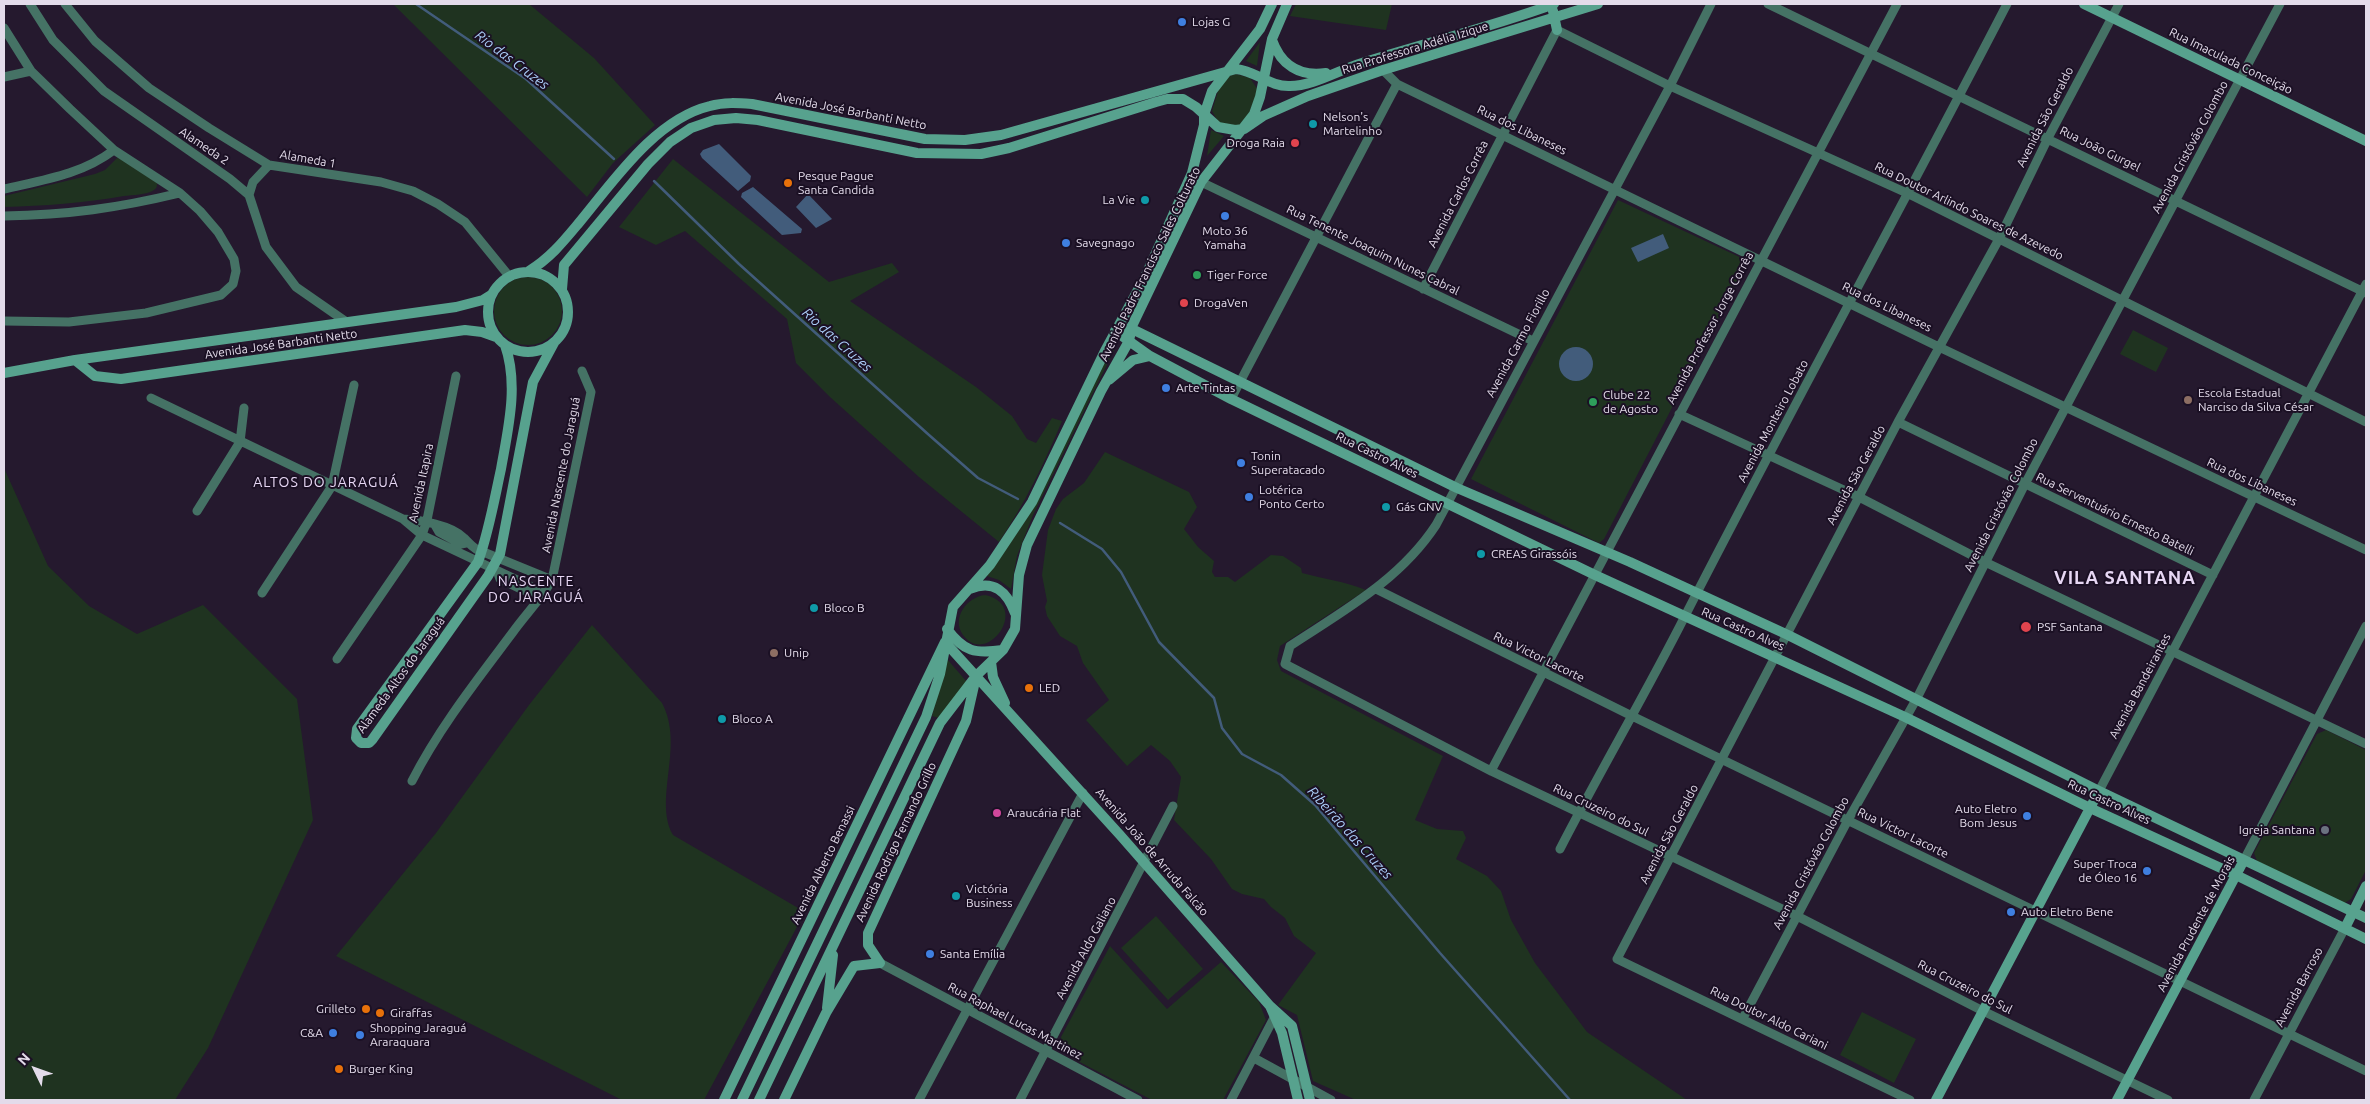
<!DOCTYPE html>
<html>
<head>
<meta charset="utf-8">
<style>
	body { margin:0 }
	#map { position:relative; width:2370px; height:1104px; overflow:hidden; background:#25192e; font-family:Ubuntu,sans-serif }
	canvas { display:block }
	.frame { position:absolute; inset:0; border:5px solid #e3dbea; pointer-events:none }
	.north { position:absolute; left:10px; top:1044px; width:50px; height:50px; -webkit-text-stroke:4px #1b1024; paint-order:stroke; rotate:312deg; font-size:14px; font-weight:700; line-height:20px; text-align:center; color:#e3dbea }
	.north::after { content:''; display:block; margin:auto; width:18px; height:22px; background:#e3dbea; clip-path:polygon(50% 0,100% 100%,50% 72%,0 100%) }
</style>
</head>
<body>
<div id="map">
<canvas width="2370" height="1104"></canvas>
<div class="frame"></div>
<div class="north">N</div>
</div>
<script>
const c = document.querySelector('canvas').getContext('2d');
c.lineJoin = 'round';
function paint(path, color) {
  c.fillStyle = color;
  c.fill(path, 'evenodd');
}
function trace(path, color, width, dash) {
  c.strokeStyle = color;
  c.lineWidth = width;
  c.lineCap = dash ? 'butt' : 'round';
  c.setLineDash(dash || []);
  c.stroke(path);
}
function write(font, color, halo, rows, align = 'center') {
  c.font = font + ' Ubuntu,sans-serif';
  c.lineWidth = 4;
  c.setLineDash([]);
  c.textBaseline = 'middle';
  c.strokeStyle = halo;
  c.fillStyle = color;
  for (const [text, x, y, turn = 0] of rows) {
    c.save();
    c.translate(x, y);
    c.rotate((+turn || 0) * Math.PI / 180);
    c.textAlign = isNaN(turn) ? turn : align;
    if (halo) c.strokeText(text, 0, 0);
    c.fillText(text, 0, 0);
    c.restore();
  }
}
const green = new Path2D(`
	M393 4H529L594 58 655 125 613 163 587 197Z
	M1296 4H1392L1386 30 1290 16Z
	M1260 42 1257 66 1246 61Z
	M1236 74 1250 78 1258 90 1249 113 1239 126 1219 123 1212 111 1219 88 1229 76Z
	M1211 130 1224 136 1207 156Z
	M117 158 122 159 157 183C157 186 157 188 154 190 146 195 133 195 124 196 84 203 44 206 4 207V196L95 174 105 170Z
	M673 159 829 282 892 263 899 272 850 301 976 387 1012 416 1027 439 1036 443 1052 418 1062 421C1044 464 1025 503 999 542L919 477 830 397 796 363 787 319 685 231 656 245 619 227Z
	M1618 200 1748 261 1604 539 1599 543 1471 479Z
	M494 311a34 34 0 1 1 68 0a34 34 0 1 1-68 0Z
	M2133 330 2168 348 2156 372 2120 354Z
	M1115 340 1118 342 1033 515 1017 556 1011 589 999 580 987 576 1030 513Z
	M1105 452 1189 492 1197 507 1184 529 1198 547 1214 561 1212 572 1215 577H1228L1235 582 1271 555 1283 556 1301 568 1302 573C1324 579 1344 581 1366 590L1280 646 1277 660 1281 671 1443 756 1415 820 1437 829 1463 831 1466 838 1456 859 1487 876 1501 891 1511 920 1535 963 1587 1032 1687 1100H1356L1313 1081 1297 1015 1278 1005 1316 953 1294 936 1285 918 1271 907 1264 899 1242 894 1232 889 1211 859 1174 820 1181 777 1170 761 1151 745 1127 766 1086 720 1109 700 1083 663 1077 646 1060 636 1047 616 1045 607 1047 601 1042 575 1048 530 1056 509 1063 499 1084 483Z
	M4 468 48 566 89 606 137 634 203 605 297 699 313 820 208 1048 175 1100H4Z
	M985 595C1032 605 987 668 963 635 951 618 967 597 985 595Z
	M592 625 662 703C685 746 653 799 673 835L805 912 704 1100H622L336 956 436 833 529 705Z
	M947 659 967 682 939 718 932 716Z
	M2326 730 2366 750V870L2351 899 2343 904 2257 861 2254 853 2317 734Z
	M1156 916 1203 969 1168 1000 1121 948Z
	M1110 946 1167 1009 1221 962 1259 1002 1266 1020 1223 1100H1152L1072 1058 1062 1047 1061 1037Z
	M1862 1012 1916 1039 1894 1083 1840 1055Z`);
const water = new Path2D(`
	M719 144 751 176 750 181 738 191 702 158 700 154 703 150Z
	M753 187 802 229 801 233 782 235 741 197 742 193Z
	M808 194 832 219 816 228 796 207Z
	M1663 234 1669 248 1638 262 1631 248Z
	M1559 364a17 17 0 1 1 34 0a17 17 0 1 1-34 0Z`);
const stream = new Path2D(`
	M416 4 526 79 614 159
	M654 181 739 264 929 435 978 478 1018 499
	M1060 523 1102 549 1121 572 1159 642 1214 698 1222 728 1242 754 1281 775 1315 805 1440 953 1570 1100`);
const street = new Path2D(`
	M30 4 53 40 104 91 230 179 249 195 266 247 296 287 345 321
	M65 4 95 41 149 88 209 128 269 165 381 182 413 191 438 204 465 222 509 276
	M1711 4 1670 86 1436 525C1400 580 1343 611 1290 646L1285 664 1491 771 1797 916 1983 1011 2168 1100
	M1768 4 2366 293
	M4 28 31 71 70 109 114 150 180 193 200 211 218 232 234 259 236 271 233 284 221 295 146 313 69 322 4 321
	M1383 70 1397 84 1939 347 2366 550
	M4 77 31 71
	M1201 182 1533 341
	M4 189C43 180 81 175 114 150
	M249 195 253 182 269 165
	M4 216C68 215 118 208 180 193
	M1423 289 1557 30 1670 86 1909 194 2366 422
	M151 398 403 519 422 535 530 586 543 596
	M1231 399 1397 84
	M1679 414 1859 497 1985 562 2366 744
	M1898 422 2213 575
	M197 511 240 442 244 408
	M403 519C420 520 452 525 464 538 468 542 470 545 476 549L552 580
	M435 525 439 532 461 544 466 543
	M497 571 500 579 527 592H535
	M1376 589 1632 716 2366 1071
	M262 593 332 486 354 385
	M337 659 422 535 427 520 456 376
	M1491 771 1897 4
	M412 781C439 728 477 680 513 632 526 614 541 599 552 580L591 392 582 371
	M2099 791 2366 284
	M1560 849C1600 771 1645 695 1685 616 1790 411 1901 209 2007 4
	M2244 860 2366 626
	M880 963 1138 1100
	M1743 1018 1848 820 1917 698 2025 484 2280 4
	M1254 1058 1331 1100
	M919 1100 1083 793
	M1020 1100 1173 806
	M1231 1100 1277 1012
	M1910 1100 1617 959 1898 422 1999 239 2048 138 2119 4
	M2254 1100 2345 928`);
const secondary = new Path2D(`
	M2084 4 2366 141
	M1553 11 1557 30
	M1272 40C1281 65 1299 77 1326 73
	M529 271C550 258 563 242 578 224 613 182 655 119 710 106 724 102 738 103 752 104L925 139 965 140 1001 135 1236 69C1256 71 1270 87 1290 86 1313 86 1339 70 1362 63 1426 43 1491 27 1554 4
	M488 312a40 40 0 1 1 80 0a40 40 0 1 1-80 0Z
	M562 289 564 265 648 164 670 142 691 128 714 120 736 118 758 120 917 153 981 154 1009 148 1156 102 1167 99H1183L1196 107 1218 127 1235 130 1244 129 1263 116 1308 96 1383 70 1598 4
	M1117 328 1132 329 1457 488 1630 562 1788 635 2099 791 2366 918
	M1115 331 1150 356 1231 399 1595 575 1905 717 2090 808 2236 875 2366 939
	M505 345C519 385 508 429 501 469 494 501 489 531 478 562L357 729 356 738 361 743H369L372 740 488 576 500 554 533 382 554 343
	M75 360 95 376 121 379 465 330 482 332 496 337
	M4 373 75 360 456 307 483 300 491 295
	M1109 380 1133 360 1150 356
	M970 589C994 579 1007 592 1015 613
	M947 629C964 652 975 654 1003 650
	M991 662 993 677 1005 703
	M2345 928 2366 886
	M880 963 868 945V933L966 721 976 677
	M1270 1006 1282 1033 1298 1100
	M827 1008 833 955
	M724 1100 945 642 1120 835 1270 1006 1292 1026 1310 1100
	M742 1100 926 717 940 674 953 607 990 565 1032 502 1105 351 1145 277 1192 173 1204 125V115L1212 91 1260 29 1272 4
	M759 1100 940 723 976 676 1003 650 1015 629 1019 575 1027 545 1101 391 1129 341 1132 326 1201 182 1254 114 1260 97 1272 39 1287 4
	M784 1100 826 1013 854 966 880 963
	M1936 1100 2099 791
	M2117 1100 2244 860`);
const markers = [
	[1182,22,5,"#3f7fe0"],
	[1313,124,5,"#0f9aa8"],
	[1295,143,5,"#e0444e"],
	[788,183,5,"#e8710a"],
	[1145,200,5,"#0f9aa8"],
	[1225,216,5,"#3f7fe0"],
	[1066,243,5,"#3f7fe0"],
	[1197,275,5,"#2e9e5b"],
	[1184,303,5,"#e0444e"],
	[1166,388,5,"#3f7fe0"],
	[2188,400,5,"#8d6e63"],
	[1593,402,5,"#2e9e5b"],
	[1241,463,5,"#3f7fe0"],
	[1249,497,5,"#3f7fe0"],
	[1386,507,5,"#0f9aa8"],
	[1481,554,5,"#0f9aa8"],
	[814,608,5,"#0f9aa8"],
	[2026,627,6,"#e0444e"],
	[774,653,5,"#8d6e63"],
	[1029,688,5,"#e8710a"],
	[722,719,5,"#0f9aa8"],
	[997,813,5,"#d1479c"],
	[2027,816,5,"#3f7fe0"],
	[2325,830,5,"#6b7280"],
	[2147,871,5,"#3f7fe0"],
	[956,896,5,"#0f9aa8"],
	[2011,912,5,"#3f7fe0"],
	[930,954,5,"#3f7fe0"],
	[366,1009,5,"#e8710a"],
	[380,1013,5,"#e8710a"],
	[333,1033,5,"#3f7fe0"],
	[360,1035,5,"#3f7fe0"],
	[339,1069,5,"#e8710a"]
];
const poiNames = [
	["Lojas G",1192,22],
	["Nelson's",1323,117],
	["Martelinho",1323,131],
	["Droga Raia",1285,143,"right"],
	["Pesque Pague",798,176],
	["Santa Candida",798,190],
	["La Vie",1135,200,"right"],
	["Moto 36",1225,231,"center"],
	["Yamaha",1225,245,"center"],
	["Savegnago",1076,243],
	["Tiger Force",1207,275],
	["DrogaVen",1194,303],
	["Arte Tintas",1176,388],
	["Escola Estadual",2198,393],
	["Narciso da Silva César",2198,407],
	["Clube 22",1603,395],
	["de Agosto",1603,409],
	["Tonin",1251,456],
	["Superatacado",1251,470],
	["Lotérica",1259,490],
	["Ponto Certo",1259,504],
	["Gás GNV",1396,507],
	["CREAS Girassóis",1491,554],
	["Bloco B",824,608],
	["PSF Santana",2037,627],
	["Unip",784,653],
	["LED",1039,688],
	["Bloco A",732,719],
	["Auto Eletro",2017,809,"right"],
	["Bom Jesus",2017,823,"right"],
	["Araucária Flat",1007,813],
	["Igreja Santana",2315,830,"right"],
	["Super Troca",2137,864,"right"],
	["de Óleo 16",2137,878,"right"],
	["Victória",966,889],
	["Business",966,903],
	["Auto Eletro Bene",2021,912],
	["Santa Emília",940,954],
	["Grilleto",356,1009,"right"],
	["Giraffas",390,1013],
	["Shopping Jaraguá",370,1028],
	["Araraquara",370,1042],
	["C&A",323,1033,"right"],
	["Burger King",349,1069]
];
const streetNames = [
	["Rua Professora Adélia Izique",1415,48,-17],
	["Rua Imaculada Conceição",2231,61,26],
	["Avenida José Barbanti Netto",851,111,11],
	["Avenida São Geraldo",2045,117,-63],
	["Rua dos Libaneses",1522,130,26],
	["Alameda 2",204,146,34],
	["Avenida Cristóvão Colombo",2190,147,-62],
	["Rua João Gurgel",2100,149,26],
	["Alameda 1",308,159,10],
	["Avenida Carlos Corrêa",1458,194,-63],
	["Rua Doutor Arlindo Soares de Azevedo",1969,211,26],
	["Rua Tenente Joaquim Nunes Cabral",1373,250,26],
	["Avenida Padre Francisco Sales Colturato",1150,264,-64],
	["Rua dos Libaneses",1887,307,26],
	["Avenida Professor Jorge Corrêa",1710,328,-62],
	["Avenida Carmo Fiorillo",1518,343,-62],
	["Avenida José Barbanti Netto",281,344,-8],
	["Avenida Monteiro Lobato",1773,421,-62],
	["Rua Castro Alves",1377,455,26],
	["Avenida Nascente do Jaraguá",561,475,-79],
	["Avenida São Geraldo",1856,475,-62],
	["Rua dos Libaneses",2252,482,25],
	["Avenida Itapira",421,483,-78],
	["Avenida Cristóvão Colombo",2001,505,-63],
	["Rua Serventuário Ernesto Batelli",2115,514,26],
	["Rua Castro Alves",1743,629,24],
	["Rua Victor Lacorte",1539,657,26],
	["Alameda Altos do Jaraguá",401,675,-54],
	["Avenida Bandeirantes",2140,686,-62],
	["Rua Castro Alves",2109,802,25],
	["Rua Cruzeiro do Sul",1601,810,26],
	["Rua Victor Lacorte",1903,833,26],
	["Avenida São Geraldo",1669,834,-62],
	["Avenida Rodrigo Fernando Grillo",896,842,-65],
	["Avenida João de Arruda Falcão",1152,852,49],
	["Avenida Cristóvão Colombo",1811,863,-62],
	["Avenida Alberto Benassi",823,865,-64],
	["Avenida Prudente de Morais",2196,924,-62],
	["Avenida Aldo Galiano",1086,948,-62],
	["Rua Cruzeiro do Sul",1965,987,27],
	["Avenida Barroso",2299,987,-62],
	["Rua Doutor Aldo Cariani",1769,1018,26],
	["Rua Raphael Lucas Martinez",1015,1021,28]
];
const waterNames = [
	["Rio das Cruzes",512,60,37],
	["Rio das Cruzes",837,340,42],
	["Ribeirão das Cruzes",1350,833,48]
];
const neighbourhoodNames = [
	["ALTOS DO JARAGUÁ",326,482],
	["NASCENTE",536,581],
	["DO JARAGUÁ",536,597]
];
const districtNames = [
	["VILA SANTANA",2125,578]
];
paint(green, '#1f3320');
paint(water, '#425c7b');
trace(stream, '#425c7b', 2.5);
trace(street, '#457265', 9);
trace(secondary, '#57a28e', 10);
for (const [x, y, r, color] of markers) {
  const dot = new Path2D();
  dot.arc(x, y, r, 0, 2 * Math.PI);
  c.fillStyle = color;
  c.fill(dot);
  trace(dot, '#1b1024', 2);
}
write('12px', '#e3dbea', '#1b1024', poiNames, 'left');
write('12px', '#e3dbea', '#1b1024', streetNames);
write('italic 14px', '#aacdf8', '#1b1024', waterNames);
c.letterSpacing = '1px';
write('14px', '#e7d7f4', '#1b1024', neighbourhoodNames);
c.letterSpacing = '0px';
c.letterSpacing = '1px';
write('bold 18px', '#e7d7f4', '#1b1024', districtNames);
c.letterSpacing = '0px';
</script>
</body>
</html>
